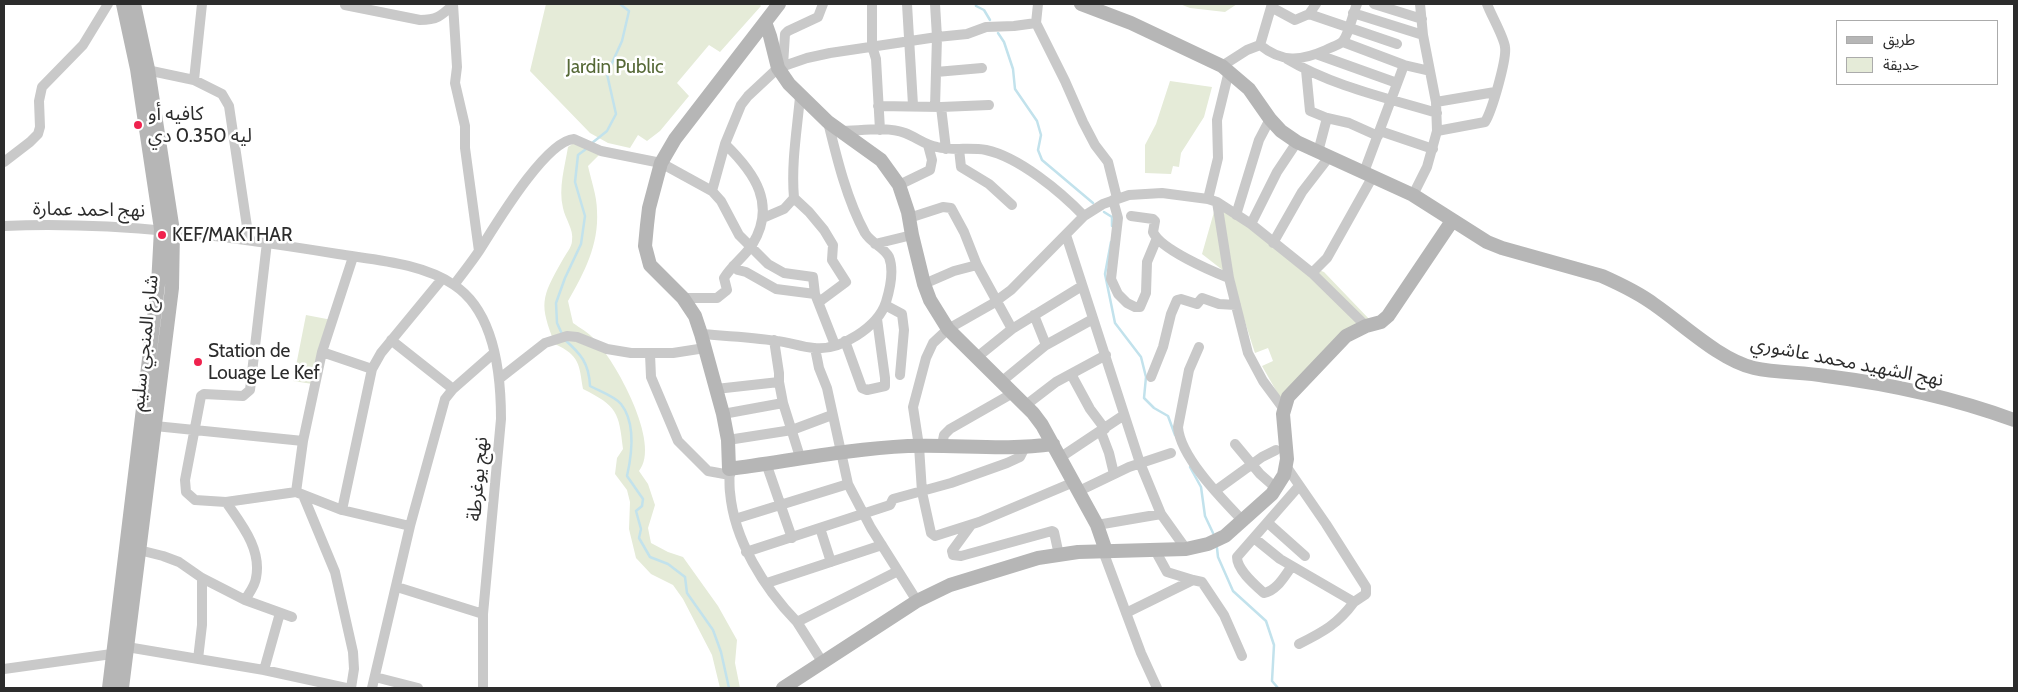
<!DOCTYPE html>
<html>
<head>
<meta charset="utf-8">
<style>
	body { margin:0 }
	#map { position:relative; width:2018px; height:692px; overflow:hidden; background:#fff; font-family:Cabin,"Noto Sans Arabic",sans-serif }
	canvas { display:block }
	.frame { position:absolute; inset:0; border:5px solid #2c2c2c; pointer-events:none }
	.legend { position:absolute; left:1836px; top:20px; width:162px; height:65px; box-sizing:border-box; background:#fff; border:1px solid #ababab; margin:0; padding:6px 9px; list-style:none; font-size:15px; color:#2c2c2c }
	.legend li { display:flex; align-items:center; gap:10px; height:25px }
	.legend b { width:25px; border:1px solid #ababab }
</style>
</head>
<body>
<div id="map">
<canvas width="2018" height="692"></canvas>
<div class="frame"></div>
<ul class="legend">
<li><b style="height:6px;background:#b6b6b6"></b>طريق</li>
<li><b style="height:14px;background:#e5ebd8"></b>حديقة</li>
</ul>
</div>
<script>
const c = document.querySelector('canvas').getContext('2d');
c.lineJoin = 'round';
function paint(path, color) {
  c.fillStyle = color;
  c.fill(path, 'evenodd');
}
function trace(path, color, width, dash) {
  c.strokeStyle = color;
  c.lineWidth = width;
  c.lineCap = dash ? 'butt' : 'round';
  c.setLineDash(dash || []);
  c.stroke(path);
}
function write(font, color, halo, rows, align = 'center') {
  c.font = font + ' Cabin,"Noto Sans Arabic",sans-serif';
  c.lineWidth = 5;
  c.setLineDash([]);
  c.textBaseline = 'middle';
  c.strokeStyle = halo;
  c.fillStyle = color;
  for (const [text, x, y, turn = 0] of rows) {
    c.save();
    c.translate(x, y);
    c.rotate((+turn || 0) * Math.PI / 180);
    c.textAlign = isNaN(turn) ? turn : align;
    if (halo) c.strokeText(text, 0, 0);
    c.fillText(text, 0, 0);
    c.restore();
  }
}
const green = new Path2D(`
	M546 4H759L761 6 720 52 709 45 677 83 689 96 660 131 647 141 638 135 630 148 608 143 590 133 530 71Z
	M1180 4H1237L1225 12 1190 8Z
	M1170 81 1212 87 1204 117 1181 153 1179 167 1173 166 1171 174 1145 173V145L1156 124Z
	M574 143 600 154 588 166C591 180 597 196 597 211 599 245 584 273 568 301L573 323C580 328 588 332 594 339 615 360 662 444 639 471L648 484 655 505 648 528 651 543 668 552 683 557 718 606 737 640 735 663 740 688H720L712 655 683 599 673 585 651 574 636 558 629 529 630 502 627 490 615 474 617 458 623 449C619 412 617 406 583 389 579 364 580 356 555 344 539 304 541 298 562 261 565 255 572 247 572 241 574 229 565 219 563 208 558 188 565 166 568 147Z
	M1216 205 1302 264 1324 272 1371 321 1282 401 1262 366 1273 361 1268 348 1255 353 1253 347 1239 303 1234 279 1202 254Z
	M306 315 332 320 319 385 293 381Z`);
const stream = new Path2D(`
	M976 4V6L984 10 990 20
	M998 33 1004 42 1013 69 1015 89 1037 121 1041 135 1038 150 1042 160 1093 203
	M592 143 607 131 616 114 607 74 622 41 629 11 620 4
	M1104 212 1112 217V226
	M1111 242 1105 274 1115 323 1141 357 1146 377 1144 398 1154 408 1168 416 1175 435
	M562 334 557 323 556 303 565 278 581 244 585 216 575 182 578 155 586 149
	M564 339C581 354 589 363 590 386 599 391 614 396 621 404 636 423 632 454 627 476L643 499 642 506 636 511 641 529 639 538 650 557 668 564 685 577 687 593 713 630 721 652 729 688
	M1190 467 1201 487 1205 516 1213 533
	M1217 548 1218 557 1233 591 1266 621 1274 645 1272 681 1278 688`);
const street = new Path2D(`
	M453 4 457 67 455 83 465 126V148L479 251
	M872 4V46L876 59 880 130
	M907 4 913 105
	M935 4 937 37 936 72
	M1038 4 1036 23 1065 81 1083 122 1095 145 1108 162 1117 198
	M1316 4 1309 14 1397 44
	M1374 4 1422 19
	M345 5 420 20C437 20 441 16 453 5
	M1271 7 1295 20 1309 14
	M1353 13 1423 35
	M1343 42 1404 65 1430 71
	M1260 45 1272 4
	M1316 54 1397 83
	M1287 59C1332 86 1387 98 1437 113
	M783 66 785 34 788 31 818 17 823 4
	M1222 66 1247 50 1260 45C1282 63 1301 61 1326 50 1331 47 1340 45 1343 41 1349 34 1353 13 1357 4
	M142 69 194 80 222 94 229 106 249 240
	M1306 70 1310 111 1327 118 1318 152
	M194 80 202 4
	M800 97C797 130 791 164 794 198L809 212 824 230 833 245 832 260 846 282 819 302
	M1436 102 1495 92
	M878 106 941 107 989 105
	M935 107 936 72 982 68
	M941 107 946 149
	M1327 118 1349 123 1378 136
	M840 131C860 131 886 126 905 133 916 137 925 145 937 147 953 151 970 147 986 150 1019 157 1061 192 1084 216
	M1380 131 1433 149
	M1437 131 1485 122C1492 111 1507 59 1505 47 1504 37 1491 15 1487 4
	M959 149 961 167 989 184 1012 205
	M4 162 30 142 38 134 40 127 39 101 42 87 83 45 108 4
	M1364 172 1404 65
	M899 185 930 170 932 160 928 145
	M712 191 725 144 741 105 748 96 778 68 807 58 830 53 937 37 967 34 986 27 1014 26 1036 23
	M1413 195 1427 167 1437 131 1436 102 1423 35 1420 4
	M1208 199 1218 158 1217 120 1229 71
	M1113 200 1118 218 1111 279 1118 294 1127 303 1135 307H1140L1146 293 1147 262 1157 238
	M1217 202 1229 278 1248 353 1263 381 1283 408
	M1236 215 1259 140 1270 119
	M1131 216 1153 219 1155 221 1153 232C1160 249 1211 271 1229 278
	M763 218 784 209 794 198
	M909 218 943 207 951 208 964 232 977 265 1012 329
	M1251 224 1277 172 1297 142
	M4 226C116 221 227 236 338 254 375 260 422 263 454 285 495 312 501 375 501 419L483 614V688
	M1066 235 1140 463 1161 514 1186 549
	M267 242 250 390 243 396 204 394 201 396 185 480 186 492 195 500 226 502 296 492 342 510 410 526
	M1273 243 1302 192 1329 157
	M875 244 912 235
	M733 266 738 270 746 272 776 289 815 294
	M1312 273 1366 326
	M924 284 954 271 977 265
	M454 285C462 274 471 263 479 251 495 226 545 141 574 139L601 151 661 163 712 191 721 201 739 235 768 264 784 273 813 277 815 294 835 345
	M683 298H717L727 290 724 278C732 265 744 257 752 245 777 205 755 173 725 144
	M885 305 902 314 904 330 900 375
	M1034 315 1046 345
	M701 334C726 336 752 337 777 341 789 342 801 347 814 348 840 351 878 327 886 302 890 289 894 270 889 257 884 247 871 243 865 233 847 200 837 159 828 122
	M391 340 453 389
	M774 340 779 373V382
	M845 341 862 388 867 390 885 386V378L877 319
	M1199 347 1189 370 1178 427C1180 457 1223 500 1243 521
	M815 348 819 368 827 388 848 484 871 528 917 601
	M322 352 372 369
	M650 354 651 377 678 441 708 471 730 475
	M976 358 1012 329 1082 286
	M1071 374 1090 409 1105 429
	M1151 377 1163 347 1171 314 1177 300 1181 299 1197 304 1202 298 1219 304 1236 305
	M499 379 545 343 567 336 577 337 607 349 631 353H673L705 348
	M1001 382 1046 345 1093 319
	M716 389 779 382 783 403 800 457
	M1026 405 1056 382 1106 355
	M723 414 783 403
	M155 426 303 441
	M1101 432 1109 453 1114 474
	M728 440 792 430 832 415
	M1235 444 1260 474 1277 489
	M942 445 944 435 950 429 1013 393
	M1061 457 1124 415
	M766 463 792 538
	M729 469C730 477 729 485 730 492 734 540 764 588 797 622L898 571
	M1074 482 979 522 935 536 931 533 922 492 919 446 913 407 926 358 933 343 948 329 992 304 1011 290 1084 216 1103 204 1129 195 1162 193 1208 199 1217 202 1251 224 1312 273 1327 258 1373 176
	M1079 491 1129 467 1171 453
	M1215 491 1262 457 1276 450
	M296 492 303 441 322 352 353 257
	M303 495 335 572 353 652 354 669 351 688
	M226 502C241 524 262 549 256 578 255 586 249 593 245 600
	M342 510 372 369 381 353 442 279
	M735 519 848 484
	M1268 523 1305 556
	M971 525 952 551 953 555 961 556 1052 531 1054 532 1059 555
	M1097 525 1161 514
	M820 528 831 562
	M1254 538 1280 559 1354 602 1366 594V587L1326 524 1286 466
	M135 549 163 556 179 562 202 578 245 600 292 617
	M1155 550 1167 572 1193 580
	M1103 551 1141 653 1157 688
	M746 552 890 505 893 499 951 483 1007 463 1020 457 1025 447
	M1292 566C1285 575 1277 591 1264 593 1255 585 1237 570 1237 557L1299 486
	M767 583 882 545
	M397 587 483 614
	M1126 613 1193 580 1202 582 1224 615 1242 656
	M797 622 823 663
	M1299 644C1323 632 1338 624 1354 602
	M127 647 264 670 346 688
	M198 659 202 625V578
	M4 669 119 653
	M264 670 280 613
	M375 677 418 688
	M372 688 410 526 445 399 453 389 494 353`);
const secondary = new Path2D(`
	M779 4 675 139 661 163 649 208 647 225 645 246 650 265 683 298 695 316 701 334 723 414 728 440 729 469C789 461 848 449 908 446 956 444 1004 451 1053 444
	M1081 4 1131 23 1222 66 1249 89 1270 119 1281 131 1297 142 1413 195 1487 242 1502 248 1602 276C1620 284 1639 293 1655 305 1684 325 1720 360 1754 368 1777 373 1802 372 1826 376 1890 384 1954 398 2014 420
	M765 22 770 36 778 68 789 84 828 122 881 160 899 185 908 212 912 235 924 284 930 300 948 329 1033 413 1042 425 1097 525 1106 551
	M109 688 158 285 161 229 137 69 123 4
	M122 688 172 288 173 231 148 69 134 4
	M783 688 917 601 950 585 1038 558 1078 552 1186 549 1208 544 1225 536 1272 494 1284 475 1287 459 1283 414 1288 397 1346 336 1366 326 1381 322 1388 316 1452 221`);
const markers = [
	[138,125,5,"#ef224e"],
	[162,235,5,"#ef224e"],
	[198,362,5,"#ef224e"]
];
const parkNames = [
	["Jardin Public",615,67]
];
const poiNames = [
	["كافيه أو",148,114],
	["ليه 0.350 دي",148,136],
	["KEF/MAKTHAR",172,235],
	["Station de",208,351],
	["Louage Le Kef",208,373]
];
const streetNames = [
	["نهج احمد عمارة",89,210,1],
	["شارع المنجي سليم",145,343,-84],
	["نهج الشهيد محمد عاشوري",1847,362,11],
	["نهج يوغرطة",478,479,-85]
];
paint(green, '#e5ebd8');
trace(stream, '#c2e2ec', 2.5);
trace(street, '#c9c9c9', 10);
trace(secondary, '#b6b6b6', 14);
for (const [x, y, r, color] of markers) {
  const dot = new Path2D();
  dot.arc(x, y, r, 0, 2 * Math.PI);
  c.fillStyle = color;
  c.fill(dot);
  trace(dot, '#fff', 2);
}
write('19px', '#566937', '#fff', parkNames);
write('19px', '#2c2c2c', '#fff', poiNames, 'left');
write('19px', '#2c2c2c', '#fff', streetNames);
</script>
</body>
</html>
